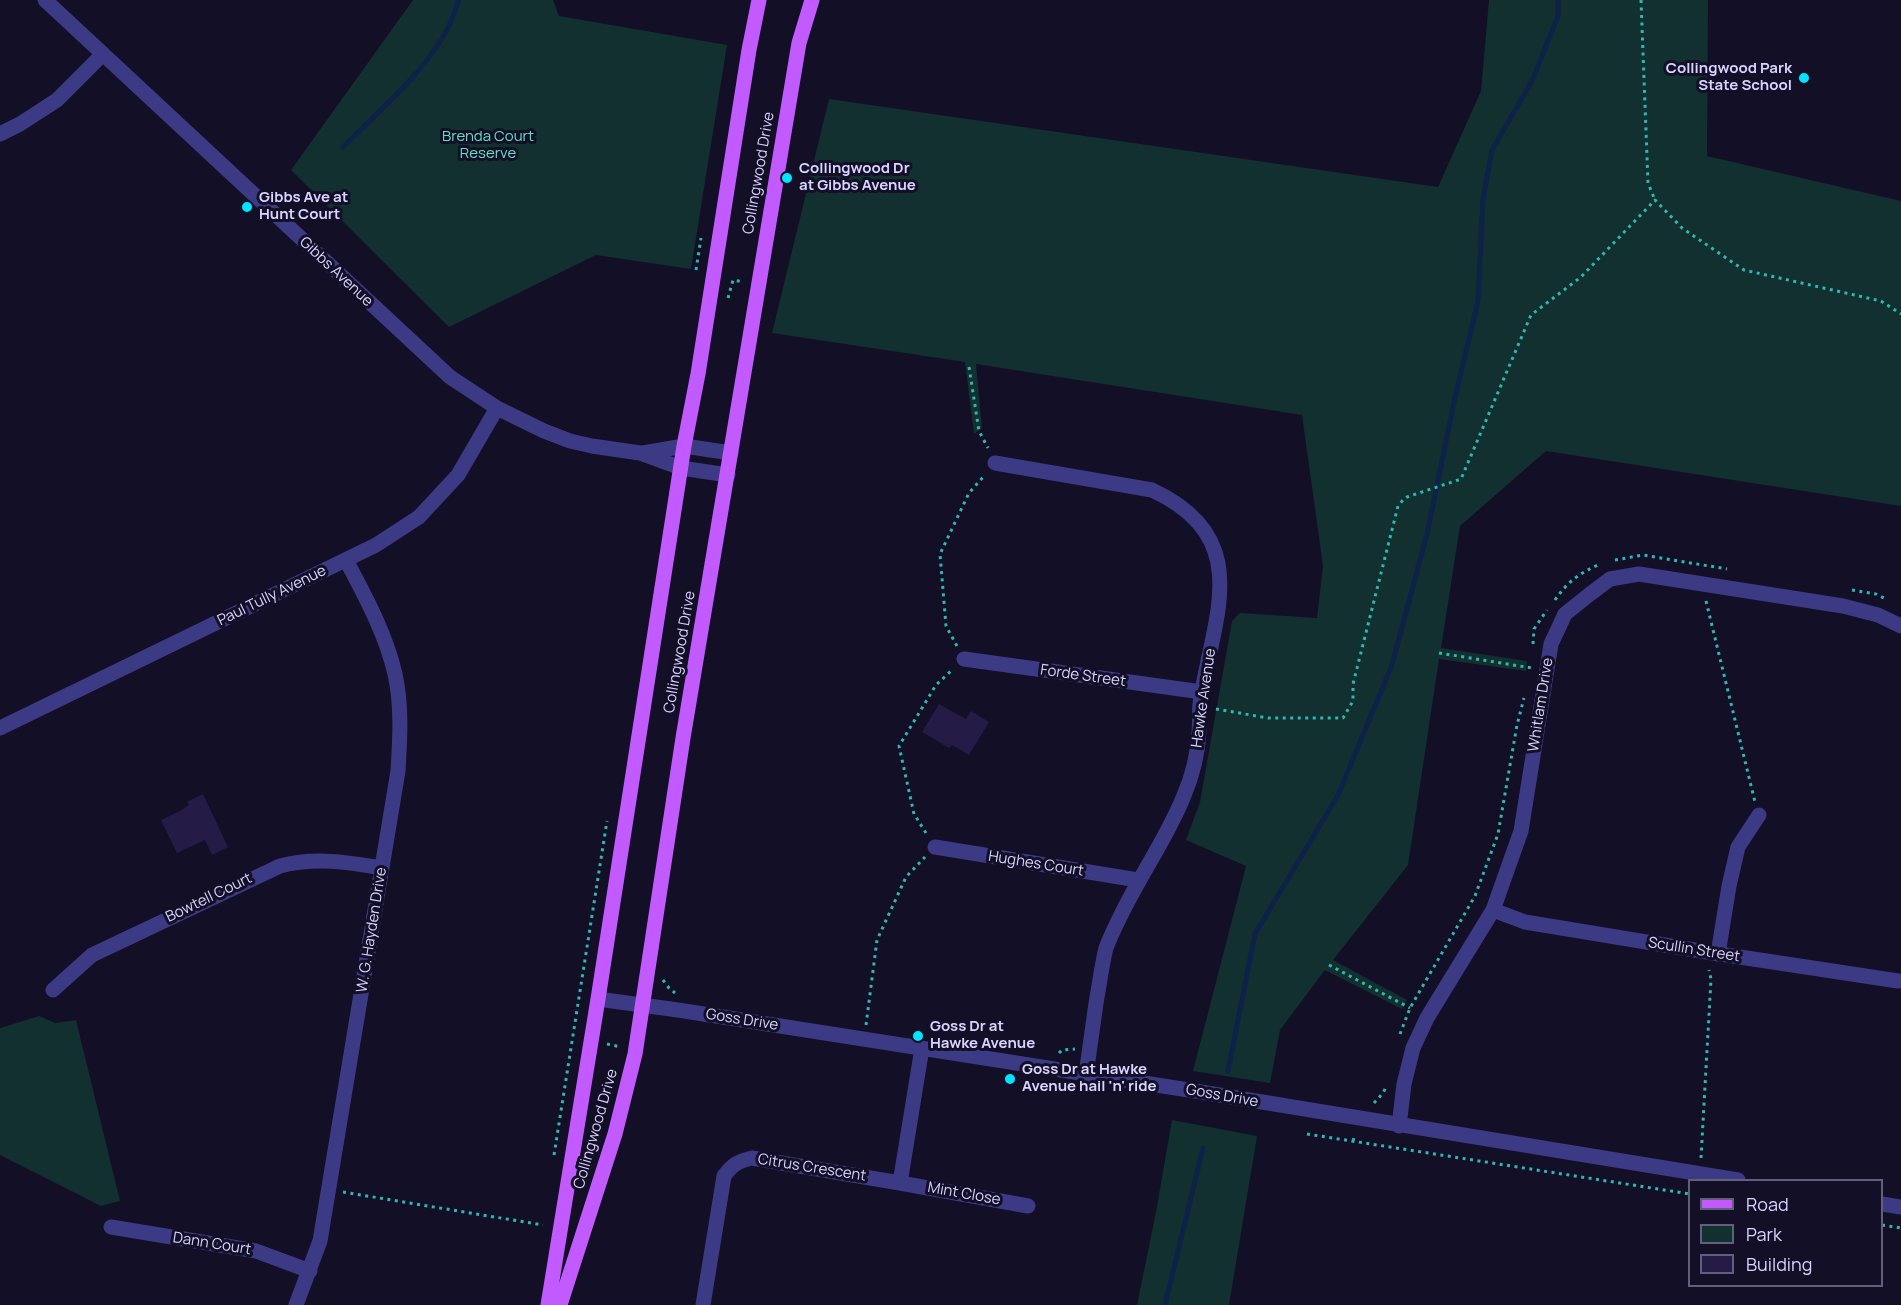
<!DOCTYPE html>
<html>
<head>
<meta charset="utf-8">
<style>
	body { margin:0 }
	#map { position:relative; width:1901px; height:1305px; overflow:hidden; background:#130f26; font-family:Manrope,sans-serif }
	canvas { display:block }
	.legend { position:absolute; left:1688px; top:1179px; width:195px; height:108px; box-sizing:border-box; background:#130f26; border:2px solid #625e7d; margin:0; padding:8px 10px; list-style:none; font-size:18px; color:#d9d4ff }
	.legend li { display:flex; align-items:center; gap:12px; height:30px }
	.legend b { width:30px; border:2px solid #625e7d }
</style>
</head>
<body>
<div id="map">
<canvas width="1901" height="1305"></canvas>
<ul class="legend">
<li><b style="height:8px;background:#c25bff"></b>Road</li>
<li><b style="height:16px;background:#12302f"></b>Park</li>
<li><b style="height:16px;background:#241b47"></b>Building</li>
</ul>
</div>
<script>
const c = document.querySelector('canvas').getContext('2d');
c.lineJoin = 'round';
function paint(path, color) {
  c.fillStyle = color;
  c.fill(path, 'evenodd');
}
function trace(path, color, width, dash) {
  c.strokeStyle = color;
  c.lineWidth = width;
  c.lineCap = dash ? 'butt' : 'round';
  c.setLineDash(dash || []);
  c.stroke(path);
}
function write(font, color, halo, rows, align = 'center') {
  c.font = font + ' Manrope,sans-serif';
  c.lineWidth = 6;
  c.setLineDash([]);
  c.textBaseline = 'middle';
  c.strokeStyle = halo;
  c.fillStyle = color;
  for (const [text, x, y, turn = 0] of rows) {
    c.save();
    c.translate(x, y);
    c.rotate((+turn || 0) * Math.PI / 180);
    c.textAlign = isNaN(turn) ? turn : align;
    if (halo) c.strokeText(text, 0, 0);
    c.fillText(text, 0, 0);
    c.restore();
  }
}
const green = new Path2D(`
	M413 0H553L559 16 727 45 691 269 596 255 449 327 291 170Z
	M1489 0H1708L1707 156 1901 201V506L1546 451 1460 526 1441 648 1527 661 1526 671 1439 659 1408 865 1333 960 1407 1000 1402 1009 1325 970 1280 1030 1270 1083 1193 1071 1246 866 1186 840 1200 802 1232 621 1240 613 1317 618 1323 566 1302 415 976 364 982 428 974 434 965 362 772 333 829 99 1438 187 1481 91Z
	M39 1016 55 1023 76 1020 120 1201 101 1206 0 1155V1028Z
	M1172 1120 1257 1136 1229 1305H1137L1156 1212Z`);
const stream = new Path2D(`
	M343 147C378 112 427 70 449 26 453 17 456 8 459 0
	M1228 1071 1255 934 1338 795 1392 665 1427 534 1454 402 1478 301 1483 199 1492 150 1532 81 1558 16V0
	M1165 1305 1203 1148`);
const building = new Path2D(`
	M939 704 966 719 971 711 989 722 969 755 952 745 949 748 922 732Z
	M203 794 228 847 212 855 205 840 177 853 161 820 180 811 189 805 187 802Z`);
const path = new Path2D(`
	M1641 0 1648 183 1655 200
	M696 270 701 238
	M728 298 733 280 743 282
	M969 367 979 431 988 448
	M1615 560 1643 555 1727 569
	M1852 590 1876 594 1886 599
	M1555 600C1568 581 1580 573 1600 564
	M1706 601 1755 802
	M1533 644 1534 629 1547 610
	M957 646 946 626 940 554 969 493 984 476
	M1439 653 1532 668
	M1216 709 1268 718H1343L1353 701V684L1398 506 1403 500 1407 497 1461 479 1531 315 1581 277 1655 200 1682 228 1744 270 1881 301 1901 314
	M926 833 914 814 899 746 936 685 952 670
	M1329 965 1410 1008
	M663 980 669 988 675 993
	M866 1025 877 940 906 877 925 857
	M1400 1034 1410 1008 1475 896 1498 834 1517 725 1524 698
	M607 1044 621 1047
	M1059 1053 1062 1050 1075 1049
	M1374 1103 1383 1093 1386 1087
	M1307 1134 1690 1194
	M1353 1141 1355 1134
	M554 1155 607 821
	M1701 1158 1711 979 1709 970
	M343 1192 543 1225
	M1882 1225 1901 1228`);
const minor = new Path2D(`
	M45 0 450 377 497 408 544 431 570 441 592 446 640 453 681 468 728 475
	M0 134 20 124 57 100 103 54
	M643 453 684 446 731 453
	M995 463 1152 490C1257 539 1212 618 1200 704 1199 713 1200 723 1199 732 1198 754 1192 777 1183 798 1166 839 1141 874 1121 915 1116 925 1110 937 1106 948 1102 964 1100 981 1097 997 1093 1023 1090 1048 1086 1074
	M964 659 1202 692
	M0 728 376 545 419 517 458 475 497 408
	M935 847 1138 880
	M1493 910 1525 922 1707 952 1898 981
	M1718 954 1729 886 1738 847 1759 815
	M53 990 92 955 280 866C315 857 347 862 382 868
	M598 999 678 1010 1195 1091 1738 1180
	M1399 1126 1404 1084 1413 1048 1427 1018 1493 910 1521 831 1551 644 1565 614 1590 594 1610 579 1639 574 1843 606 1878 615 1901 626
	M900 1183 1028 1206
	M1882 1204 1901 1207
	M111 1227 256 1251 310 1271
	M296 1305 320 1241 398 771C400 739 402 705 395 674 386 634 365 596 346 560
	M703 1305 724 1176C732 1165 738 1161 752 1158L900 1183 922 1048`);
const major = new Path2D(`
	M548 1305 598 999 684 446 698 374 749 50 759 0
	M560 1305 615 1134 635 1054 683 738 799 43 812 0`);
const markers = [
	[1804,78,6,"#00e5ff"],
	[787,178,6,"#00e5ff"],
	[247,207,6,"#00e5ff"],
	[918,1036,6,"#00e5ff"],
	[1010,1079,6,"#00e5ff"]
];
const poiNames = [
	["Collingwood Park",1792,69,"right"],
	["State School",1792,86,"right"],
	["Collingwood Dr",799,169],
	["at Gibbs Avenue",799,186],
	["Gibbs Ave at",259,198],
	["Hunt Court",259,215],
	["Goss Dr at",930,1027],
	["Hawke Avenue",930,1044],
	["Goss Dr at Hawke",1022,1070],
	["Avenue hail 'n' ride",1022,1087]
];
const parkNames = [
	["Brenda Court",488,137],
	["Reserve",488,154]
];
const streetNames = [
	["Collingwood Drive",759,173,-80],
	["Gibbs Avenue",336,272,43],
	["Paul Tully Avenue",272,596,-26],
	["Collingwood Drive",680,652,-80],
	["Forde Street",1083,676,8],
	["Hawke Avenue",1204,698,-82],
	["Whitlam Drive",1541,705,-81],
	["Hughes Court",1036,864,9],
	["Bowtell Court",209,898,-26],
	["W. G. Hayden Drive",372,930,-81],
	["Scullin Street",1694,950,9],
	["Goss Drive",742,1020,9],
	["Goss Drive",1222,1096,10],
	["Collingwood Drive",596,1129,-74],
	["Citrus Crescent",812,1168,9],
	["Mint Close",964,1194,10],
	["Dann Court",212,1244,9]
];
paint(green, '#12302f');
trace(stream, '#0c2248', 5);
paint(building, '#241b47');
trace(path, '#2fb8b0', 3, [3, 4.5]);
trace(minor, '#3d3a85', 15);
trace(major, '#c25bff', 15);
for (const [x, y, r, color] of markers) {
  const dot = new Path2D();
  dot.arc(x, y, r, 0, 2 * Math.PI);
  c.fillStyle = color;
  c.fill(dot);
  trace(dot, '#130f26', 2);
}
write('bold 15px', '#d9d4ff', '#130f26', poiNames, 'left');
write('15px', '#5fe0c0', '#130f26', parkNames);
write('15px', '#d9d4ff', '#130f26', streetNames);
</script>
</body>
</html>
